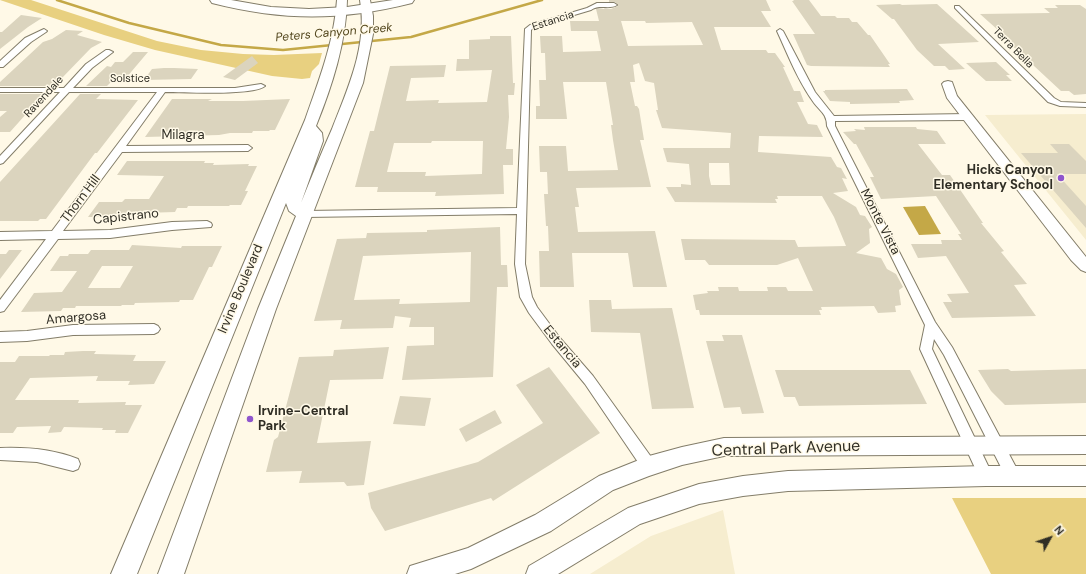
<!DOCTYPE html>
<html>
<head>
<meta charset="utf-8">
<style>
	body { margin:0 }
	#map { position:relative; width:1086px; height:574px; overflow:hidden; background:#fff9e7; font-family:"DM Sans",sans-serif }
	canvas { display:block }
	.north { position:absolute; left:1030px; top:518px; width:40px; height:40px; -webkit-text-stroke:3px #fff9e7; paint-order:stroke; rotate:50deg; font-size:11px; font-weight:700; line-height:16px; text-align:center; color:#302e25 }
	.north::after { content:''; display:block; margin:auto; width:14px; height:18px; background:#302e25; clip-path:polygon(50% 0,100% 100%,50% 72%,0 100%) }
</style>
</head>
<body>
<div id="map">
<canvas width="1086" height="574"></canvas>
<div class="north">N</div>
</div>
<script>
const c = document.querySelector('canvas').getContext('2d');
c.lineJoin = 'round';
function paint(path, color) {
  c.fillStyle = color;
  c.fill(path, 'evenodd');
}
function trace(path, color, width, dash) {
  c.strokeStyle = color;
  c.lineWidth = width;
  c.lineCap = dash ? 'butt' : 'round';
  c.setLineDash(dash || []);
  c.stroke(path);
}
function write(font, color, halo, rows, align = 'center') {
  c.font = font + ' "DM Sans",sans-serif';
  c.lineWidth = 3;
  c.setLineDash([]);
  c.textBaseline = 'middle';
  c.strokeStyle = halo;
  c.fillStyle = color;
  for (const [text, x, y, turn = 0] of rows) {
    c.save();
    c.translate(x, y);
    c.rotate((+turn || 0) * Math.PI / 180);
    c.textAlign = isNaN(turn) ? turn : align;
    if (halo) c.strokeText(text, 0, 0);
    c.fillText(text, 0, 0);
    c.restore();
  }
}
const built = new Path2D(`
	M1086 114V240L985 115Z
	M723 510 735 574H590L651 536Z`);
const green = new Path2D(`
	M0 0H31L157 41 201 50 243 54 274 55 322 53 319 64 312 71 310 78 302 79 272 76 155 50 104 35Z
	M952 498H1086V574H991Z`);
const water = new Path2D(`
	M925 206 941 234 919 235 903 207Z`);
const stream = new Path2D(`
	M57 0 129 23 221 45 283 50 411 37 542 0`);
const building = new Path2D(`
	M609 0H766L771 11H761L771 27H714L721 50H766L768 53H775L785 67H783L794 91H800L804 102H797L808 124 817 125 823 137 759 136 758 152 831 157 837 167 841 168 847 179 842 178 848 191 833 193 856 207 860 215 865 216 872 227 869 229 870 243 856 253 881 258 887 269 896 274 903 287 899 290 901 305 895 306 896 312 878 313 874 306 821 307 822 310H819L821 315H700L699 310H696L693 295 708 293 707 291H719L718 287H738L739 291H768L767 287H786L788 291H813L798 258 777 265H709L705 260H685L681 239 795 240 798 247 846 246 834 217 822 196H777L778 199H775L777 203 675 202 666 187H681V184L691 185 689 164 667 162 663 148H730L731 133 662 128 656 110H658L654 83 645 81 639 63 633 65 635 82H630L635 106H637L639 109 644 140H640L651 187 576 188 579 207H575L578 232 655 231 667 287H633L628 253H572L574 287H540L539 251H549L548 226H546L544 194H548L547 172H540L539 146H566L568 171 618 170 613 140 611 125H613L606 82H563L567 119H536V106H540L539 80H546L545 53H541L540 36H562L563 52 601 51 597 31H571L570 21H599L596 9H611L618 6 615 2H609ZM621 21H645L646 23 692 22 703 45 628 46ZM709 163H729L730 185H711L709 176Z
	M793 0H809L821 16H835L837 18H849L852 22H857L868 35H870L890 64H888L890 67 811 66 807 65 793 34H815L792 1H794Z
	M900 4 902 5 937 4 979 42 938 44 965 69 949 70 945 66H934L917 50 894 19H892L876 5Z
	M1055 5H1080L1086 9V94L1074 95 1069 91H1061L1005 39H1008L980 14 1050 13 1044 8H1058Z
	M21 15 42 18 28 27 0 49V32H2Z
	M66 30 83 31 77 35 102 42 91 48 60 80 51 86H0V82L43 42 52 39Z
	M490 36H511L513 83H515L514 95H508L509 117 506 149H513V165H503L504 194 435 196 436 192H377L378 187H355L370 131H374L390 66 446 65 444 77 411 78 406 101 439 100 438 103 487 102 492 70 456 71 457 59H469V40L490 39ZM432 141H483L482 174 425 176 426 172H387L394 143H431Z
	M133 52H148L126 78H115L107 86H86L107 66 111 67 115 62H123Z
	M252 56 258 63 235 80 223 77Z
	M996 62 1010 75H1006L1012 81H986L966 63Z
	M164 68H174L198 69 191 79 144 80 152 69Z
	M907 89 914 100 899 101 900 103 850 104V102L830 101 823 91H825V90Z
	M0 94H44L10 132H0V117L7 111H0Z
	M80 94H101L96 99 138 100 97 153H95L46 219H40L38 221H0V182Z
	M172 99H212L208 101H243L290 99 275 130H270L269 131H253L252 133H230L219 135 145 137Z
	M864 127H916L917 129 937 131 946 144H918L942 175H950L983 223H981L1004 251 1001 252 1027 284 1014 285 1036 316 952 318 943 302H952L947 294 969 293 946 256 918 258 911 244H942L941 240H962L958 234H961L936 196 881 199 870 177H874L856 144H854L843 132 856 131 854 129 865 130Z
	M1050 144H1069L1086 161V174H1057L1086 206V228L1021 153H1058Z
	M127 161H205L204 163H214L213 165 249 164 248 166H257L245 191H248L241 205H230L229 206H188L187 208H177L175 212 112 214 109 217H88L99 202H122L125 199H149L164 176 117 175Z
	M500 227 501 265H507L508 287H497L493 377 402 380 407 346 434 345V327H409L411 318 395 316 393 328 340 329 342 320 314 321 337 239 366 238 367 233 427 232V230ZM471 252 470 302 399 304 400 299 354 300 363 256Z
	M132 245 181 248 182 246H222L212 267H209L193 300H180L179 302 135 303 134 305H122L121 306H76L75 308H63L61 311 21 312 34 293 62 292 77 271H50L60 256H68L69 254H88L91 250H129ZM102 266H133L120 288H88Z
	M9 250H22L0 279V254H6Z
	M589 300H611L612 309 672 308 694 408 652 409 640 333 591 332Z
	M722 335H742L764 413 742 414 740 407 724 408 706 341H724Z
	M389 347 383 379 330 380 317 443 371 441 364 485 347 486 344 482 299 483 302 471 266 472 274 440 278 437 299 357 333 356 334 350Z
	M83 351H96L94 354 136 355 133 361H166L154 384 128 385 130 381H96L98 376 30 378 15 400H79L78 403 126 402 125 405H142L128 433H115L116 430H102L103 428 64 427 61 432 48 433 51 426 17 427 13 433H0V362H15L19 356H49L50 355H64L65 352Z
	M549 367 600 433 493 501 491 498 385 531 371 508 368 493 478 462 543 423 516 385Z
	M1008 369 1011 371 1086 369V403L1005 405 991 391 978 370Z
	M775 370H910L927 404 799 406 795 397H784Z
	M400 396 431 398 425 426 393 424Z
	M495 410 502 423 466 442 459 429Z`);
const street = new Path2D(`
	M597 3H614L617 5C610 10 599 4 591 10L534 27 531 30 525 264 532 297 537 307 560 338 593 376 654 461 656 466 654 471 649 473 644 471 585 384 552 344 529 313 520 297 515 264 517 214 305 217 300 214 305 211 517 208 525 29 530 25 587 8Z
	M955 6H959L1054 98 1061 102 1086 103V107L1060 106 1048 102 955 8Z
	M44 29 47 31 46 32 31 42 3 67H0V61L25 38Z
	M780 29 783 31 815 92 834 116 968 114 972 117 968 120 835 121V126L935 322 952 347 1018 471 1020 476 1018 481 1013 483 1008 481 944 355 934 339 932 349 993 476 991 481 986 483 981 481 920 349 925 325 827 126C827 114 820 111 814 103 798 81 788 55 777 31Z
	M106 50H109L113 52 92 68 73 88H235L261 84 265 86C253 96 184 92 165 92L126 146 248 145 252 148 248 151 122 152 63 231 110 230 172 222 207 221 211 223 212 225 211 227 172 230 110 238 58 239 4 311 0 312V300L46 239 0 240V232L52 231 157 92H69L3 163 0 164V156L60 92H0V88H64L86 64Z
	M154 324 158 326 160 329 158 332 154 334 73 335 27 341 0 342V332L27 331 73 325Z
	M0 448C27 447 53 449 78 459L80 464 78 469 73 471 37 462 0 460Z`);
const secondary = new Path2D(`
	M948 81 952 82 957 96 1086 257V272L1081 270 1071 260 947 98 942 84 944 82Z
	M1086 436V454L724 456 682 465 649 476 613 490 551 531 471 569 455 574H407L410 566 468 548 535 515 599 476 649 456 682 447 724 438Z
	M986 466H1086V486H986L788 491 743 496 699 504 640 524 558 574H526L529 566 628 508 699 484 743 476 788 471Z`);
const primary = new Path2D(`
	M337 0H347C346 43 332 86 316 126L322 133 323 141 301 203C311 178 321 154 332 129 348 88 368 45 360 0H370L373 16V34L363 83 276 309 184 574H158L258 309 296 216 289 211 286 203 137 574H111L305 120C319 80 334 42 337 0Z`);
const highway = new Path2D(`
	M210 0H231L271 7 309 9 347 7 393 0H414L412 3C340 21 284 21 212 3Z`);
const markers = [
	[1061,178,4,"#8f55cd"],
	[250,419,4,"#8f55cd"]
];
const farStreetnames = [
	["Estancia",553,21,-18],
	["Terra Bella",1013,48,45],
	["Solstice",130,79],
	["Ravendale",44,97,-47]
];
const farWaternames = [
	["Peters Canyon Creek",334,33,-5]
];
const streetNames = [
	["Milagra",183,136],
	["Thorn Hill",81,199,-53],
	["Capistrano",126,217,-6],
	["Monte Vista",880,222,63],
	["Irvine Boulevard",241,289,-67],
	["Amargosa",76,318,-5],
	["Estancia",562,347,50]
];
const poiNames = [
	["Hicks Canyon",1053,171],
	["Elementary School",1053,186],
	["Irvine-Central",258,412,"left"],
	["Park",258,427,"left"]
];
const nearStreetnames = [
	["Central Park Avenue",786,449,-2]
];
paint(built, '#f6edcf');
paint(green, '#e8d080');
paint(water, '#c4a847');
trace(stream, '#c4a847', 2.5);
paint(building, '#dbd4be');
trace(street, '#837d69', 2);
trace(secondary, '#837d69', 2);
trace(primary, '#837d69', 2);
trace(highway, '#837d69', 2);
paint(street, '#fff');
paint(secondary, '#fff');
paint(primary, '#fff');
paint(highway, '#fff');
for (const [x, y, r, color] of markers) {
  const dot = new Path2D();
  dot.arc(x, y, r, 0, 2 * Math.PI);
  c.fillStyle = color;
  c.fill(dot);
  trace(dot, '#fff9e7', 1.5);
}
write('11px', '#302e25', '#fff9e7', farStreetnames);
write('italic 12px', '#53471e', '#fff9e7', farWaternames);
write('13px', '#302e25', '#fff9e7', streetNames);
write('bold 13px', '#302e25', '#fff9e7', poiNames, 'right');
write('16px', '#302e25', '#fff9e7', nearStreetnames);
</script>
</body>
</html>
